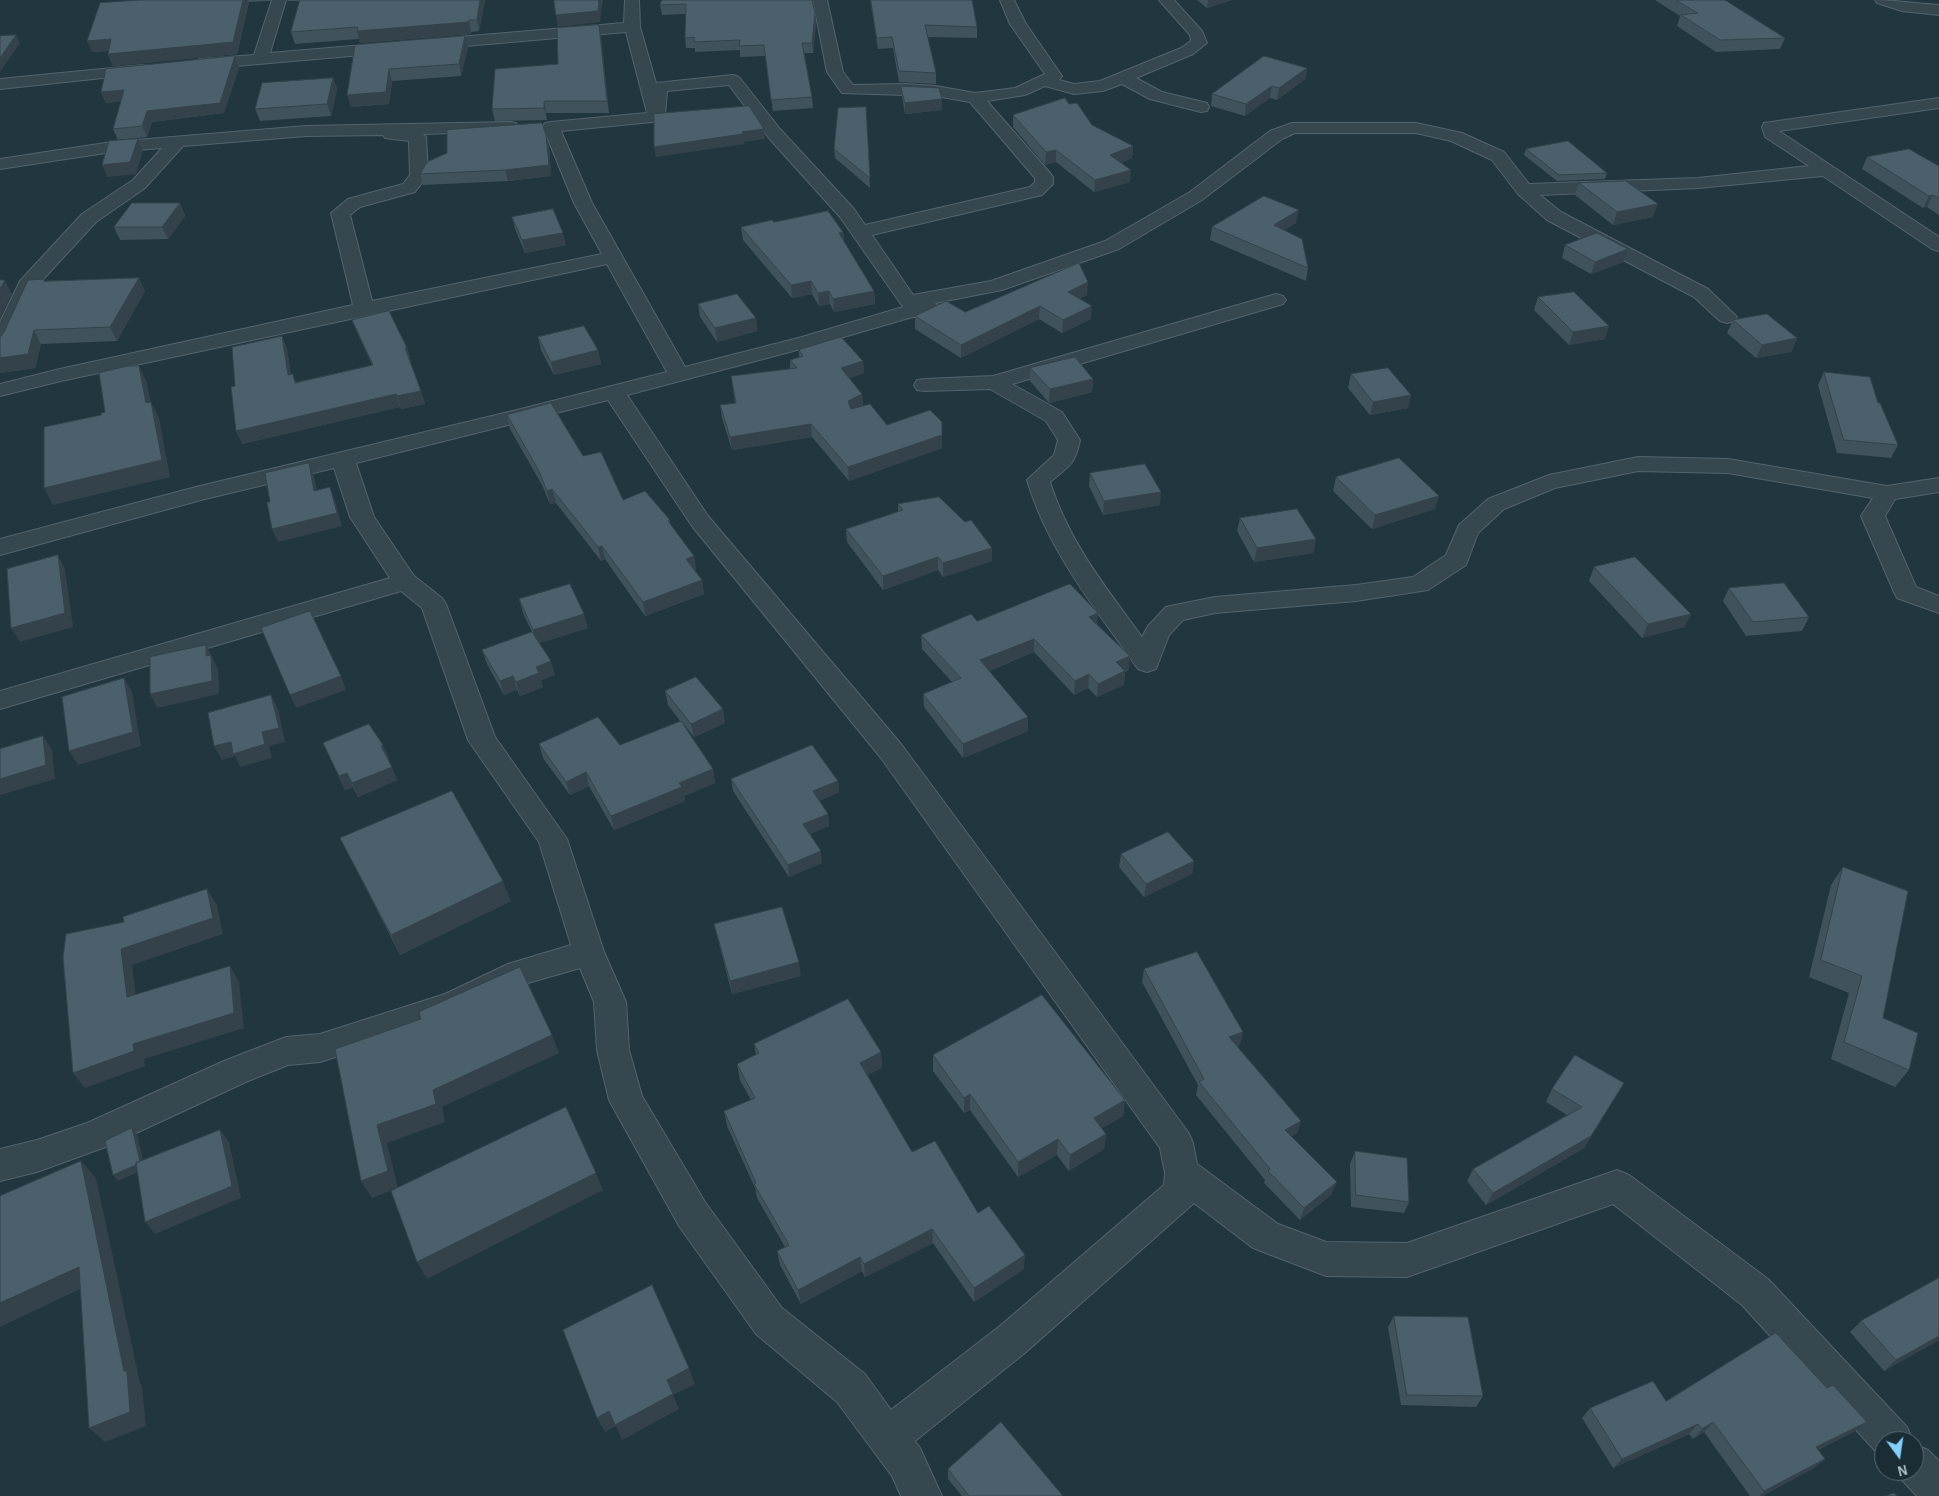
<!DOCTYPE html>
<html>
<head>
<meta charset="utf-8">
<style>
	body { margin:0 }
	#map { position:relative; width:1939px; height:1496px; overflow:hidden; background:#223640; font-family:"Alegreya Sans",sans-serif }
	canvas { display:block }
	.north { position:absolute; left:1874px; top:1431px; width:50px; height:50px; box-sizing:border-box; background:#1b2c35; border:1px solid #576871; border-radius:50%; rotate:166deg; font-size:14px; font-weight:700; line-height:20px; text-align:center; color:#b2c1cb }
	.north::after { content:''; display:block; margin:auto; width:18px; height:22px; background:#83cfff; clip-path:polygon(50% 0,100% 100%,50% 72%,0 100%) }
</style>
</head>
<body>
<div id="map">
<canvas width="1939" height="1496"></canvas>
<div class="north">N</div>
</div>
<script>
const c = document.querySelector('canvas').getContext('2d');
c.lineJoin = 'round';
function trace(path, color, width, dash) {
  c.strokeStyle = color;
  c.lineWidth = width;
  c.lineCap = dash ? 'butt' : 'round';
  c.setLineDash(dash || []);
  c.stroke(path);
}
function paint(path, color) {
  c.fillStyle = color;
  c.fill(path, 'evenodd');
}
const minor = new Path2D(`
	M272 0H286L270 53 624 23 625 0H639L640 27 656 83 733 75 739 77 780 129 854 209 865 225 1030 187 1035 182V178L970 102 936 96 842 93 827 72 813 0H827L843 72 853 85 905 84 936 86 975 93 1015 88 1045 74 1010 24 1000 0H1014L1026 24 1062 76 1059 80 1074 84 1100 81 1181 48 1191 41 1190 35 1159 0H1174L1202 31 1207 43 1193 54 1136 78 1162 92 1207 103 1209 107 1207 111 1201 112 1150 99 1122 84 1103 91 1074 94 1045 86 1025 95 987 101 1050 173 1053 177V184L1042 195 872 235 913 295 991 281 1105 241 1190 192 1270 131 1292 123H1416L1462 133 1504 152 1529 184 1698 178 1809 166 1765 137 1762 127 1764 123 1939 98V108L1779 131 1939 237V251L1932 249 1823 176 1698 188 1540 195 1561 212 1708 289 1737 317 1734 321 1727 323 1720 321 1694 297 1547 220 1518 194 1492 160 1451 141 1416 133H1295L1282 139 1202 200 1119 249 1002 290 935 303 941 308 938 312 909 318 816 345 627 395 708 516 901 744 1188 1132 1193 1143 1197 1164 1278 1224 1326 1242 1407 1243 1617 1170 1629 1175 1768 1279 1907 1427 1913 1441H1884V1457L1879 1455 1742 1305 1613 1204 1407 1277 1326 1276 1253 1248 1194 1203 1026 1352 915 1441 920 1448 942 1496H901L892 1476 837 1402 756 1334 679 1226 609 1100 597 1050 594 1002 580 968 528 983 454 1018 320 1062 288 1065 248 1081 108 1146 37 1172 0 1181V1149L37 1140 87 1123 224 1061 286 1037 320 1034 445 994 508 964 571 945 539 842 468 740 422 608 401 591 0 709V691L390 578 350 517 334 468 201 500 0 555V539L196 487 517 410 667 372 607 264 61 381 0 396V384L60 369 353 305 331 213 348 199 403 184 410 175 409 141 385 138 383 135 306 136 183 146 145 188 96 222 36 287 10 345 7 349 0 351V322L20 281 82 214 133 180 162 148 112 152 0 169V159L112 142 306 126 510 122 516 123 518 127 516 131 423 134 426 137 428 175 415 192 360 207 350 215 372 301 602 254 574 203 543 127 545 123 551 122 647 113 626 32 201 69 195 67 193 64 195 61 201 59 254 55ZM729 85 768 137 840 217 903 307 802 337 685 367 592 203 561 131 662 121 665 115 667 91ZM608 400 692 526 881 758 1160 1148 1165 1173 1164 1185 1000 1326 891 1410 865 1374 782 1308 705 1202 642 1096 629 1050 626 1002 604 952 567 839 495 737 446 604 442 598 414 576 374 517 356 463Z
	M1875 0C1896 0 1917 4 1939 5V15L1902 11 1877 3Z
	M143 65 149 67 151 70 149 73 0 89V79Z
	M1276 294 1283 296 1286 300 1283 304 1012 384 1062 412 1080 440C1075 465 1069 466 1050 482 1070 544 1105 586 1142 637L1148 626 1166 607 1175 605 1215 597 1356 585 1413 577 1446 555 1459 525 1488 499 1549 475 1638 457 1728 459 1887 486 1939 478V492L1895 499 1885 516 1916 587 1939 596V613L1897 598 1894 592 1861 516 1873 498 1728 473 1638 471 1555 488 1504 509 1478 533 1466 565 1428 590 1356 601 1215 613 1183 620 1169 635 1156 669 1147 672 1138 669C1096 609 1048 551 1027 480L1054 455 1058 440 1046 421 990 389 925 391 917 390 914 385 917 380 925 379 993 376Z
	M1914 1444 1928 1450 1939 1461V1496H1917L1900 1478 1897 1471H1914Z`);
const wall = new Path2D(`
	M140 0H271L270 1 249 2 237 54 113 66 108 54 109 51 92 52Z
	M287 0H485L479 31 471 32V34L360 43 359 39 295 44 291 32 300 1H288Z
	M662 0 815 13 816 23 813 53H804L812 97 813 108 773 111 765 56 740 57V50L695 52V48H686L685 38V14L662 15 660 5Z
	M870 0H972L977 27V38L927 37 936 73V84L899 82 893 48 878 49Z
	M1197 0H1232L1207 8Z
	M1655 0H1725L1785 38 1780 49 1716 52 1677 26 1680 16Z
	M465 36 468 47 461 76 392 81 389 104 351 107 355 45Z
	M601 36 609 113H546L547 120 495 121 492 109 558 64Z
	M235 56 239 67 224 113 152 122 147 137 118 140 113 129 121 101 106 103 101 92Z
	M1307 68 1305 79 1277 100 1270 98 1245 116 1211 106 1212 94Z
	M333 78 337 89 331 116 260 121 255 109Z
	M901 86 942 110 905 114 902 97Z
	M1069 104 1092 125 1133 146 1132 158 1121 163 1130 182 1094 192 1056 162 1045 165 1013 127V115Z
	M866 107 870 188 835 158 834 149Z
	M549 146 551 176 508 181 423 185 420 174Z
	M1526 149 1607 173 1605 179 1557 181 1524 155Z
	M1867 157 1939 166V215L1927 207 1923 208 1862 169Z
	M1579 183 1653 217 1613 225 1575 195Z
	M180 203 185 216 168 239 120 240 114 227Z
	M512 217 566 245 525 253 515 229Z
	M774 222 843 232 844 242 874 291 875 304 834 312 830 304 819 306 812 294 792 298 743 240 741 227Z
	M1296 223 1284 230 1308 268 1306 281 1210 240 1212 227Z
	M1565 245 1628 249 1623 262 1591 274 1562 258Z
	M46 281 145 291 117 341 41 344 35 368 0 373Z
	M1087 295 1079 299 1091 319 1062 333 1039 319 961 358 915 329V316L965 312Z
	M1538 297 1605 339 1569 345 1534 310Z
	M698 304 756 318 757 331 717 342 700 317Z
	M352 320 407 348 411 361H410L425 404 401 409 400 407 242 444 235 386 282 336 287 349 291 375 296 382 372 365 357 332Z
	M1733 320 1797 338 1791 352 1756 358 1727 333Z
	M538 337 598 350 601 364 554 375 541 350Z
	M799 350 863 361 864 373 849 378 862 394 863 406 887 425 942 448 849 481 812 437 732 450 722 418 720 405 735 403 731 376 790 369V360L799 357Z
	M1030 368 1093 379 1092 392 1049 403 1030 381Z
	M1824 372 1878 403 1898 445 1891 458 1837 453 1818 385Z
	M1351 374 1411 395 1408 408 1370 415 1348 388Z
	M507 415 583 456 623 500 670 520V524L694 556 696 570H694L702 580 704 594 645 616 605 559 601 561 556 503 550 504 542 485 510 429Z
	M1090 473 1160 505 1103 515 1089 486Z
	M1336 477 1435 509 1372 529 1333 491Z
	M898 504 992 548V561L943 577 938 570 883 590 847 542 846 529 898 512Z
	M1240 518 1316 539 1313 553 1254 562 1237 531Z
	M1594 567 1691 614 1684 627 1642 638 1589 581Z
	M1729 588 1809 617 1802 631 1746 636 1723 601Z
	M519 599 588 628 539 643 555 675 541 680 543 687 520 696 517 690 504 695 487 664 482 650 532 632 523 613Z
	M977 621 1097 624 1129 670 1125 672 1124 685 1097 697 1088 688 1074 695 1034 652 989 671 1028 731 963 758 924 707 923 694 952 682 922 649 921 635Z
	M665 691 725 723 694 737 682 722 713 769 715 783 684 796 685 801 614 830 589 786 570 795 543 758 539 744 620 745 680 721 668 705Z
	M323 743 389 758 388 759 397 780 358 797 353 787 345 790Z
	M731 779 838 781 839 792 819 801 828 814 829 826 810 834 822 863 789 877 733 791Z
	M340 838 511 901 400 955Z
	M1121 854 1194 861 1192 874 1144 897 1119 867Z
	M1843 867 1883 1018 1909 1070 1895 1087 1831 1059 1849 993 1809 977 1831 885Z
	M714 924 801 976 732 994Z
	M1144 969 1243 1032 1240 1044 1237 1046 1301 1121 1297 1133 1291 1136 1332 1194 1300 1220 1264 1183 1265 1180 1196 1095 1198 1085 1142 982Z
	M754 1044 881 1052 882 1068 867 1075 912 1152 978 1213 1024 1269 974 1302 933 1243 865 1277 862 1271 801 1304 780 1265 777 1251 785 1247 757 1198 755 1188 727 1126 724 1111 751 1100 740 1080 737 1064 756 1055Z
	M933 1055 1125 1100 1123 1116 1102 1128 1106 1134 1104 1149 1069 1171 1057 1155 1018 1177 970 1110 964 1113 933 1071Z
	M1624 1083 1584 1148 1486 1205 1467 1181 1473 1169 1567 1115 1546 1102 1552 1089Z
	M1355 1151 1409 1202 1404 1213 1351 1207 1350 1164Z
	M1939 1278V1340L1884 1371 1850 1332 1861 1321Z
	M1394 1316 1483 1396 1476 1407 1401 1405 1388 1327Z
	M1827 1388 1867 1422 1855 1431 1818 1450 1825 1459 1814 1468 1762 1496H1750L1704 1432 1693 1439 1689 1434 1613 1468 1582 1418 1590 1408Z
	M948 1469 1063 1496H962L948 1479Z`);
const shadedWall = new Path2D(`
	M243 0H248L249 2 237 54 113 66 108 54Z
	M480 0H485L479 31 477 20Z
	M599 0H603L600 22 558 27 556 15Z
	M1208 0H1232L1207 8Z
	M815 13 816 23 813 53 812 43Z
	M469 20 471 32V34L360 43 357 31Z
	M599 25 601 36 609 113 607 101Z
	M16 35 20 43 0 72V58Z
	M465 36 468 47 461 76 459 64Z
	M111 39 116 50 92 52 87 41Z
	M235 56 239 67 224 113 152 122 147 137 142 126 147 111Z
	M1307 68 1305 79 1277 100 1279 88Z
	M389 69 392 81 389 104 351 107 347 95Z
	M333 78 337 89 331 116 327 104Z
	M1272 86 1270 98 1245 116 1246 104Z
	M124 90 129 101 106 103 101 92Z
	M942 99V110L905 114V103Z
	M544 101 546 113 547 120 544 108Z
	M764 129 765 139 744 142 745 144 656 157 654 147Z
	M546 135 549 146 551 176 508 181 505 170Z
	M138 139 143 151 136 174 107 177 102 165Z
	M1133 146 1132 158 1110 167V155Z
	M1056 150V162L1045 165 1046 152Z
	M1131 170 1130 182 1094 192 1095 180Z
	M1933 195 1927 207 1923 208 1929 196Z
	M180 203 185 216 168 239 162 227Z
	M1658 204 1653 217 1613 225 1617 212Z
	M1299 210 1296 223 1272 238 1274 225Z
	M843 232 844 245 839 233Z
	M563 233 566 245 525 253 522 240Z
	M1628 249 1623 262 1591 274 1595 262Z
	M139 278 145 291 117 341 110 327Z
	M5 280 12 294 0 318V289Z
	M811 281 812 294 792 298 791 285Z
	M1088 282 1087 295 1067 305 1068 292Z
	M829 291 830 304 819 306 818 293Z
	M874 291 875 304 834 312 833 299Z
	M1040 306 1039 319 961 358V345Z
	M1092 306 1091 319 1062 333 1063 320Z
	M756 318 757 331 717 342 715 328Z
	M1609 326 1605 339 1569 345 1573 332Z
	M34 330 41 344 35 368 0 373V358Z
	M282 336 287 349 293 388 288 375Z
	M1797 338 1791 352 1756 358 1762 345Z
	M405 348H407L411 361H409Z
	M598 350 601 364 554 375 551 362Z
	M863 361 864 373 842 381 841 368Z
	M139 366 147 383 154 420 146 403Z
	M1093 379 1092 392 1049 403 1050 389Z
	M421 391 425 404 401 409 397 396Z
	M396 394 400 407 242 444 236 431Z
	M862 394 863 407 849 414 848 401Z
	M1411 395 1408 408 1370 415 1373 402Z
	M151 402 159 418 170 477 53 505 44 488Z
	M942 422V448L849 481 848 467Z
	M811 424 812 437 732 450 730 437Z
	M309 463 314 477 320 504 314 491Z
	M330 487 335 501 342 526 278 542 272 529Z
	M552 489 556 503 550 504 547 491Z
	M1161 492 1160 505 1103 515 1104 501Z
	M1439 496 1435 509 1372 529 1375 515Z
	M1316 539 1313 553 1254 562 1257 548Z
	M602 546 605 559 601 561 598 547Z
	M992 548V561L943 577V563Z
	M58 555 65 569 73 627 20 642 11 628Z
	M694 556 696 570 688 572 686 559Z
	M938 557V570L883 590V576Z
	M702 580 704 594 645 616 643 602Z
	M1098 613 1097 627 1089 617Z
	M584 614 588 628 537 644 533 630Z
	M1691 614 1684 627 1642 638 1648 624Z
	M1034 639V652L980 674V660Z
	M206 645 218 669 219 694 157 708 150 694 206 656Z
	M1130 656 1129 670 1125 672 1124 685 1097 697 1098 684 1116 662Z
	M551 661 555 675 541 680 543 687 520 696 516 682 536 667Z
	M1089 674 1088 688 1074 695 1075 681Z
	M341 676 346 690 296 708 290 695Z
	M513 676 517 690 504 695 500 681Z
	M124 678 132 692 141 746 78 765 69 751Z
	M271 695 278 709 285 742 269 746 272 758 240 767 235 756 222 760 214 746 262 732Z
	M723 709 725 723 694 737 691 724Z
	M1028 717V731L963 758V744Z
	M43 736 52 750 55 779 0 795V779Z
	M383 745 389 758 386 759 381 746Z
	M392 767 397 780 358 797 352 783Z
	M713 769 715 783 684 796 685 801 614 830 611 816 679 783Z
	M586 772 589 786 570 795 566 782Z
	M347 773 353 787 345 790 339 776Z
	M838 781 839 792 814 803 813 791Z
	M828 814 829 826 805 836 803 824Z
	M821 851 822 863 789 877 788 865Z
	M1194 861 1192 874 1144 897 1146 884Z
	M503 881 511 901 400 955 391 935Z
	M207 889 217 905 223 934 132 965 138 1012 127 997 121 949Z
	M799 962 801 976 732 994 730 981Z
	M230 966 239 982 244 1028 144 1059 145 1066 85 1088 73 1073 133 1044Z
	M1243 1032 1240 1044 1226 1049 1229 1037Z
	M552 1035 559 1053 442 1107 445 1122 387 1143 398 1188 372 1198 361 1181 377 1125 433 1090Z
	M881 1052 882 1068 861 1078 860 1063Z
	M1624 1083 1584 1148 1486 1205 1493 1193Z
	M970 1094V1110L964 1113V1098Z
	M1125 1100 1123 1116 1092 1134 1094 1118Z
	M1301 1121 1297 1133 1282 1142 1285 1130Z
	M132 1128 137 1134 145 1169 118 1181 113 1175Z
	M220 1130 229 1142 241 1198 155 1234 145 1222Z
	M1106 1134 1104 1149 1069 1171 1070 1155Z
	M1058 1139 1057 1155 1018 1177V1162Z
	M81 1161 96 1178 140 1383 142 1386 146 1426 105 1442 89 1428 124 1371Z
	M596 1173 603 1190 427 1279 417 1262Z
	M1337 1182 1332 1194 1300 1220 1304 1208Z
	M932 1229 933 1243 865 1277 864 1264Z
	M1025 1255 1024 1269 974 1302V1288Z
	M860 1257 862 1271 801 1304 798 1290Z
	M79 1267 95 1282 0 1327V1303Z
	M1939 1336V1340L1884 1371 1896 1360Z
	M689 1368 695 1384 673 1395 679 1409 622 1440 616 1426 605 1432 597 1418Z
	M1713 1422 1704 1432 1693 1439 1702 1429Z
	M1867 1422 1855 1431 1805 1456 1816 1447Z
	M1698 1424 1689 1434 1613 1468 1622 1459Z
	M1825 1459 1814 1468 1762 1496H1759L1764 1491Z`);
const building = new Path2D(`
	M140 0H243L233 42 108 54 111 39 87 41 100 3Z
	M300 0H480L477 20H469L468 22 357 31 358 27 291 32Z
	M554 0H599L598 11 556 15Z
	M662 0H812L815 13 812 43H802L812 97 771 100 764 45 739 46 740 40 694 42V37L685 38 686 4 660 5Z
	M871 0H972L977 27 925 25 936 73 899 71 892 37 877 38Z
	M1676 0H1725L1785 38 1720 40 1681 15 1697 13Z
	M599 25 607 101H544V108L492 109 495 69 558 64 557 28Z
	M16 35 0 58V36Z
	M465 36 459 64 389 69 386 92 347 95 355 45Z
	M235 56 220 103 147 111 142 126 113 129 124 90 101 92 106 69Z
	M1264 56 1307 68 1279 88 1272 86 1246 104 1212 94Z
	M333 78 327 104 255 109 262 83Z
	M901 86 939 88 942 99 905 103Z
	M1065 98 1069 104 1077 103 1092 125 1133 146 1110 155 1131 170 1095 180 1056 150 1046 152 1013 115Z
	M749 106 764 129 742 132 743 134 654 147V114Z
	M866 107 870 178 834 149 838 108Z
	M542 123 546 135 549 165 505 170 420 174 427 162 447 153V130Z
	M138 139 130 162 102 165 109 141Z
	M1568 141 1607 173 1559 175 1526 149Z
	M1909 149 1939 166V198L1933 195 1929 196 1867 157Z
	M1626 181 1658 204 1617 212 1579 183Z
	M1264 196 1299 210 1274 225 1302 239 1308 268 1212 227Z
	M132 203H180L162 227H114Z
	M553 209 563 233 522 240 512 217Z
	M828 211 843 232 839 233 874 291 833 299 829 291 818 293 811 281 791 285 741 227 772 220 774 222Z
	M1597 233 1628 249 1595 262 1565 245Z
	M1079 263 1088 282 1068 292 1092 306 1063 320 1040 306 961 345 915 316 946 301 965 312Z
	M139 278 110 327 34 330 28 354 0 358V337L4 332 28 280 45 279 44 281Z
	M0 280H5L0 289Z
	M1574 292 1609 326 1573 332 1538 297Z
	M737 294 756 318 715 328 698 304Z
	M389 311 407 348H405L421 391 397 396 396 394 236 431 231 387 235 386 232 347 282 336 288 375 293 374 295 383 373 365 352 320Z
	M1767 314 1797 338 1762 345 1733 320Z
	M584 326 598 350 551 362 538 337Z
	M841 337 863 361 841 368 862 394 848 401 851 409 870 404 887 425 930 410 942 422V435L848 467 811 424 730 437 720 405 736 403 731 376 797 368 790 360 803 356 799 350Z
	M1075 357 1093 379 1050 389 1030 368Z
	M128 366H139L146 403 151 402 162 460 44 488V427L101 415V413L105 412 99 373Z
	M1388 368 1411 395 1373 402 1351 374Z
	M1824 372 1870 377 1878 403H1880L1898 445 1844 440Z
	M551 403 583 456 601 452 623 500 645 491 670 520 668 521 694 556 686 559 702 580 643 602 602 546 598 547 552 489 547 491 539 471 507 415Z
	M1399 458 1439 496 1375 515 1336 477Z
	M309 463 314 491 330 487 337 513 272 529 267 502H270L265 473Z
	M1145 464 1161 492 1104 501 1090 473Z
	M939 497 965 522 971 520 992 548 943 563 938 557 883 576 846 529 903 510 898 504Z
	M1297 509 1316 539 1257 548 1240 518Z
	M58 555 65 613 11 628 7 569Z
	M1635 557 1691 614 1648 624 1594 567Z
	M1784 583 1809 617 1753 622 1729 588Z
	M570 584 584 614 533 630 519 599Z
	M1070 584 1098 613 1089 617 1130 656 1116 662 1125 671 1098 684 1089 674 1075 681 1034 639 980 660 1028 717 963 744 923 694 961 678 921 635 971 614 977 621Z
	M310 611 341 676 290 695 261 628Z
	M532 632 551 661 536 667 539 673 516 682 513 676 500 681 482 650Z
	M206 645V656L211 655 212 681 150 694V657Z
	M696 677 723 709 691 724 665 691Z
	M124 678 133 732 69 751 62 697Z
	M271 695 279 728 262 732 265 744 233 754 231 742 214 746 208 713Z
	M598 717 620 745 681 721 713 769 679 783 682 787 611 816 586 772 566 782 539 744Z
	M369 724 383 745 381 746 392 767 352 783 347 773 339 776 323 743Z
	M43 736 46 765 0 779V749Z
	M812 745 838 781 813 791 828 814 803 824 821 851 788 865 731 779Z
	M452 791 503 881 391 935 340 838Z
	M1168 832 1194 861 1146 884 1121 854Z
	M1843 867 1908 891 1883 1018 1918 1033 1909 1070 1844 1042 1862 976 1821 960Z
	M207 889 213 918 121 949 127 997 230 966 234 1013 133 1044 134 1051 73 1073 63 957 66 934 124 922 123 917Z
	M782 907 799 962 730 981 714 924Z
	M1197 952 1243 1032 1229 1037 1301 1121 1285 1130 1337 1182 1304 1208 1268 1171 1270 1169 1199 1082 1204 1079 1144 969Z
	M520 967 552 1035 433 1090 436 1104 377 1125 388 1171 361 1181 335 1049 421 1019 419 1012Z
	M1042 995 1125 1100 1094 1118 1106 1134 1070 1155 1058 1139 1018 1162 970 1094 964 1098 933 1055Z
	M848 999 881 1052 860 1063 912 1152 935 1141 978 1213 989 1206 1025 1255 974 1288 932 1229 864 1264 860 1257 798 1290 777 1251 789 1245 754 1184 756 1183 724 1111 755 1098 737 1064 759 1053 754 1044Z
	M1575 1055 1624 1083 1591 1136 1493 1193 1473 1169 1582 1107 1552 1089Z
	M566 1107 596 1173 417 1262 391 1191Z
	M132 1128 140 1161 136 1163V1165L113 1175 105 1141Z
	M220 1130 232 1186 145 1222 136 1163Z
	M1355 1151 1407 1158 1409 1202 1356 1195Z
	M81 1161 124 1371H127L130 1412 89 1428 79 1267 0 1303V1196Z
	M1939 1278V1336L1896 1360 1861 1321Z
	M652 1285 689 1368 667 1380 673 1394 615 1425 609 1411 597 1418 563 1330Z
	M1394 1316 1468 1317 1483 1396 1407 1395Z
	M1776 1333 1827 1388 1833 1385 1867 1422 1816 1447 1825 1459 1764 1491 1713 1422 1702 1429 1698 1424 1622 1459 1590 1408 1653 1381 1666 1401Z
	M1001 1422 1063 1496H969L948 1469Z
	M1894 1493 1897 1496H1886Z`);
trace(minor, '#54646e', 2);
paint(minor, '#364750');
paint(wall, '#40535c');
paint(shadedWall, '#34434b');
paint(building, '#4b606b');
trace(building, '#34434b', 1);
</script>
</body>
</html>
